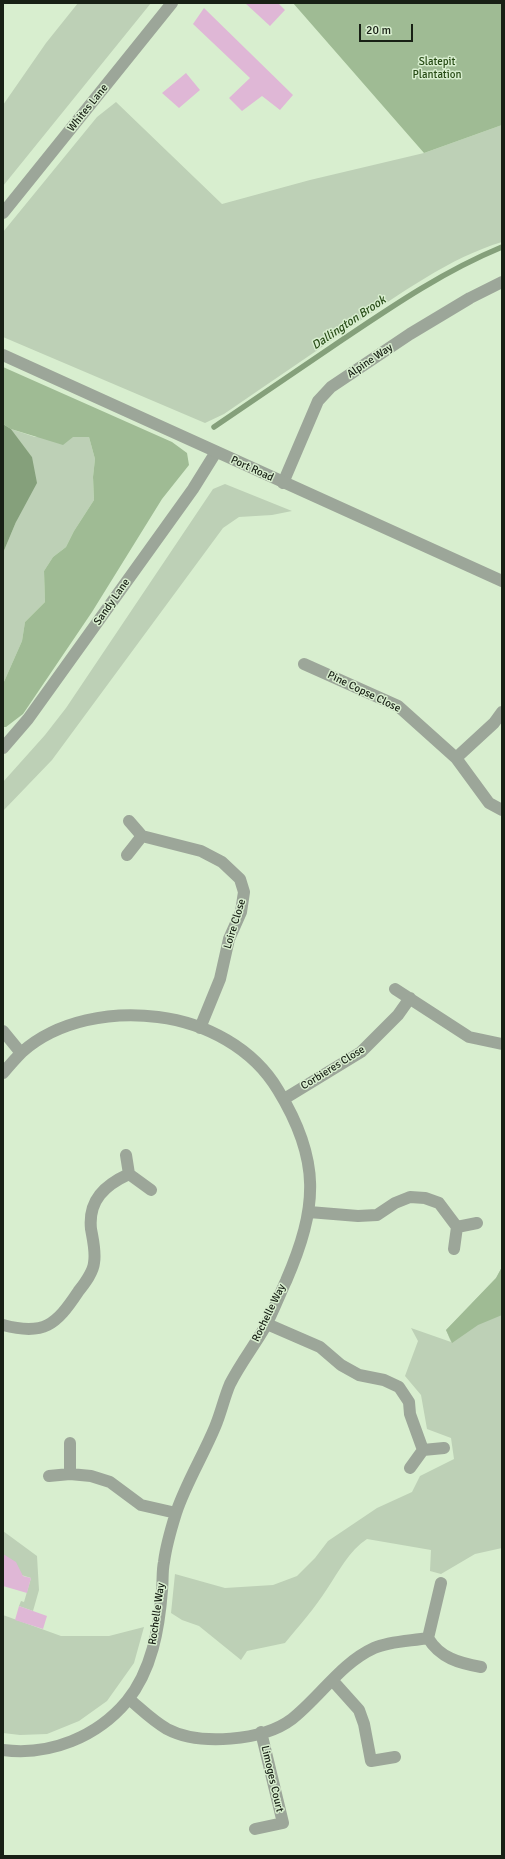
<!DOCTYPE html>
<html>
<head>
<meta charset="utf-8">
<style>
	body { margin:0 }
	#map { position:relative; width:505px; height:1859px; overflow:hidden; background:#d8eecf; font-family:Signika,sans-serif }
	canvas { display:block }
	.frame { position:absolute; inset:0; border:4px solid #182015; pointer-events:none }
	.scale { position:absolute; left:359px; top:24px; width:54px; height:18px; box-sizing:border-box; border:2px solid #182015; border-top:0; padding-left:5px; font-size:12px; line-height:14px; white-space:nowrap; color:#182015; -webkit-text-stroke:3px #d8eecf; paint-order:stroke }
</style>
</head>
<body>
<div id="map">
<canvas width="505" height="1859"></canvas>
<div class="frame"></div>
<div class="scale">20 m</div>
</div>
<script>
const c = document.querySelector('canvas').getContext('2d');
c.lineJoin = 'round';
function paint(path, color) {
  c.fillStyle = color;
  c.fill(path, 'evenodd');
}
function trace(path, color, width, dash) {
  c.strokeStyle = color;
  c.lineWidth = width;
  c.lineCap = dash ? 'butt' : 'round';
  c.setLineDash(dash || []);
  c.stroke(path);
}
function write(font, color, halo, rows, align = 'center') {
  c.font = font + ' Signika,sans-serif';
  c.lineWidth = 3;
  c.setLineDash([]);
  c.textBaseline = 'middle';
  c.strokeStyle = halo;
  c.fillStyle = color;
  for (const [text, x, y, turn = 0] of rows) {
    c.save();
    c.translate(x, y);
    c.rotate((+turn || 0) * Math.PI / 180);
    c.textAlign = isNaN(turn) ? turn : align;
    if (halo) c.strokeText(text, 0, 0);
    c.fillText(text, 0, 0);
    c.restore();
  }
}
const green = new Path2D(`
	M78 3H151L3 186V105L46 43Z
	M116 102 222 204 310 180 424 153 502 125V242C451 257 398 295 354 325 311 355 267 384 224 414L205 423 3 337V232L97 117Z
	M11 429 35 437H89L95 459 93 477 94 500 74 531 66 547 53 557 44 571 45 602 25 622 22 641 3 684V553L16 522 32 457Z
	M225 484 292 511 272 515 239 517 223 528 52 760 3 811V782L45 735 66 708 213 489Z
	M502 1267V1548L475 1554 441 1574 430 1571 431 1550 367 1539C349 1551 339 1571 327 1589 315 1608 299 1626 285 1643L247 1651 241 1660 199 1626 182 1620 171 1613 175 1574 225 1588 273 1585 297 1576 315 1558 328 1541 377 1508 412 1492 420 1476 454 1459 451 1438 427 1429 421 1395 405 1376 418 1341 411 1328 451 1342 446 1330 496 1278Z
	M3 1531 37 1556 39 1590 33 1611 19 1606 21 1601 24 1602 31 1578 15 1573 3 1554Z
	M3 1615 61 1636H109L144 1627 134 1663 107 1701 79 1721 47 1734 20 1735 3 1733Z`);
const forest = new Path2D(`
	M293 3H502V125L424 153Z
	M3 367 172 442 187 453 189 465 162 499 92 612 23 714 6 727H3V684L22 641 25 622 45 602 44 571 53 557 66 547 74 531 94 500 93 477 95 459 89 437H73L63 445 11 429 3 424Z
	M502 1267V1315L478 1325 452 1343 446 1330 496 1278Z`);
const water = new Path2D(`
	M3 424 11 429 32 457 37 483 16 522 3 553Z`);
const stream = new Path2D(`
	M214 427C257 398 300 369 342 340 394 305 444 271 502 247`);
const building = new Path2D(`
	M245 3H278L285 10 270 26Z
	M204 8 293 95 280 110 262 96 242 111 229 98 250 78 193 24Z
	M186 73 200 90 179 108 162 93Z
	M3 1554 16 1562 23 1576 31 1578 27 1593 3 1586Z
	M19 1606 47 1616 43 1629 15 1620Z`);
const minor = new Path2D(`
	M3 213 172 3
	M283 483 318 401 331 387 410 334 470 298 502 282
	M304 664 398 706 456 758
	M502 712 494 723 456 758 489 803 502 810
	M3 748 28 719 193 489 216 452
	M129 821 142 836 201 851 222 862 240 879 244 892 241 912 229 939 220 979 200 1028
	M127 855 142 836
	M395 989 469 1037 502 1044
	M3 1031 21 1053
	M3 1073C9 1066 15 1059 22 1052 58 1020 112 1011 158 1017 206 1023 253 1048 278 1090 321 1160 318 1207 286 1281 279 1296 273 1312 265 1327 254 1346 240 1364 230 1384 224 1398 221 1413 215 1427 203 1456 186 1483 176 1513 171 1529 166 1546 164 1562 162 1571 163 1581 162 1590 159 1629 152 1670 127 1701 97 1737 50 1756 3 1750
	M284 1099 361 1052 398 1015 410 998
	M126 1155 129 1174 151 1190
	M309 1212 358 1216 377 1215 395 1203 410 1197 425 1198 439 1203 457 1227 454 1249
	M457 1227 477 1223
	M267 1324 320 1347 341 1365 359 1375 384 1380 399 1387 409 1402 410 1414 423 1450
	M3 1325C44 1336 56 1325 78 1292 84 1284 93 1273 94 1263 96 1252 93 1240 91 1229 88 1200 105 1185 129 1174
	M70 1443V1474
	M410 1468 423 1450 444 1448
	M49 1476 70 1474 91 1476 110 1482 141 1505 176 1513
	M441 1583 428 1638C440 1658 459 1663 481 1667
	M333 1681 359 1710 364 1724 371 1761 395 1757
	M129 1699C141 1709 153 1721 167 1729 199 1746 263 1741 292 1719 320 1697 341 1663 374 1648 390 1641 411 1641 428 1638
	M255 1829 283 1823 261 1732`);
const tertiary = new Path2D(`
	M3 355 502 581`);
const parkNames = [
	["Slatepit",437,62],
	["Plantation",437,75]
];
const streetNames = [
	["Whites Lane",88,108,-51],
	["Alpine Way",370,361,-34],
	["Port Road",252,469,25],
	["Sandy Lane",112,602,-55],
	["Pine Copse Close",364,692,26],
	["Loire Close",235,924,-73],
	["Corbieres Close",333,1068,-32],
	["Rochelle Way",269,1313,-64],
	["Rochelle Way",157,1614,-82],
	["Limoges Court",272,1779,77]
];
const waterNames = [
	["Dallington Brook",349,323,-34]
];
paint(green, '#bdd0b6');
paint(forest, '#9fbb94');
paint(water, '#85a07b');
trace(stream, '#85a07b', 5.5);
paint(building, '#dfb7d6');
trace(minor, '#9ca699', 12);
trace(tertiary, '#9ca699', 12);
write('11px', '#264a14', '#d8eecf', parkNames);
write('11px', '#182015', '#d8eecf', streetNames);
write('italic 12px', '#294d18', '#d8eecf', waterNames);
</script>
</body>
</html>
